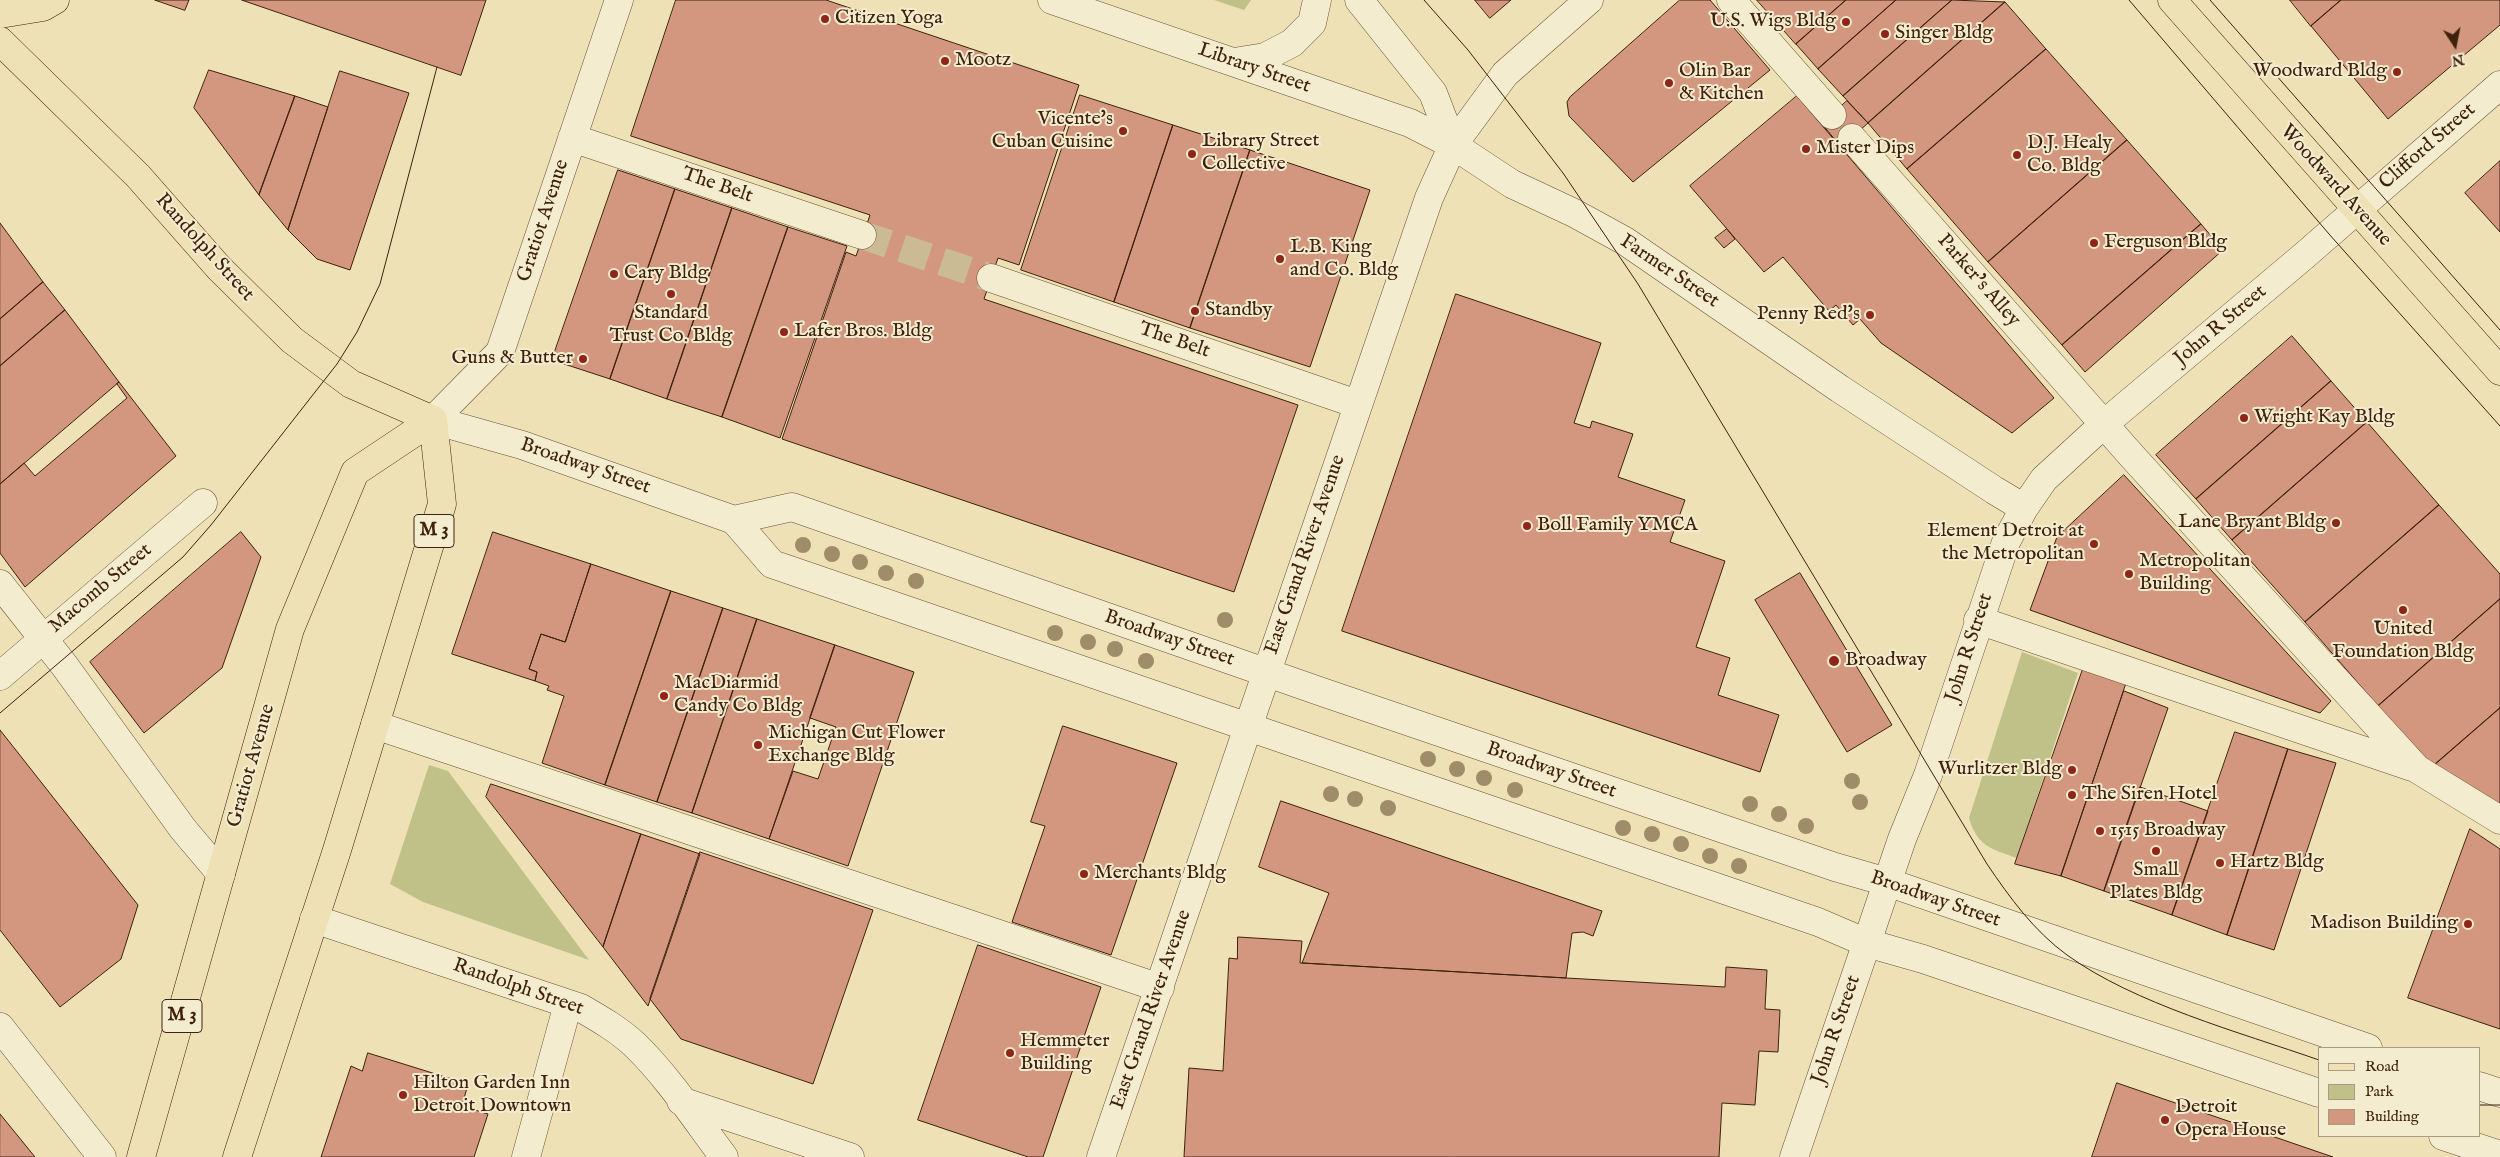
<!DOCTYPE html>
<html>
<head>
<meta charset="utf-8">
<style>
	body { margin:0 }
	#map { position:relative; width:2500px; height:1157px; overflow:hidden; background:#eee1b5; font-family:"IM FELL English",serif }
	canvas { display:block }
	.legend { position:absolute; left:2318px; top:1047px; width:162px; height:90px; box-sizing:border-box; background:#f4eccf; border:1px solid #ab9b82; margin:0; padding:6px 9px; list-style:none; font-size:15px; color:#3e210e }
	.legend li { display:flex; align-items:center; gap:10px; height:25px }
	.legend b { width:25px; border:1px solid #ab9b82 }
	.north { position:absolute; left:2430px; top:20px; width:50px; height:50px; -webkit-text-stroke:4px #f4eccf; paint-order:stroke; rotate:169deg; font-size:14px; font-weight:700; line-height:20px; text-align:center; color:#3e210e }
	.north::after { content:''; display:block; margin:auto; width:18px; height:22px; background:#3e210e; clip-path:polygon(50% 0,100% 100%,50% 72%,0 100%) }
</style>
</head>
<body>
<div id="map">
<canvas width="2500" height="1157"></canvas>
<ul class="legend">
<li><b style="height:6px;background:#eee1b5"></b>Road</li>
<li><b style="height:14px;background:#c0c188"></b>Park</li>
<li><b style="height:14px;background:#d3977f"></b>Building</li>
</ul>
<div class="north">N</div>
</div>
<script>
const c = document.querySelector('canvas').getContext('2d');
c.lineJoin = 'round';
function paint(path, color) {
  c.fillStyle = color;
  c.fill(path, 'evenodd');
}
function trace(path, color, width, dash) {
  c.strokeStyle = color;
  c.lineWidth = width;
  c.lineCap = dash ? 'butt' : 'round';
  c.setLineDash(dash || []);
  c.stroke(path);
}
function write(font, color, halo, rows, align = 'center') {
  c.font = font + ' "IM FELL English",serif';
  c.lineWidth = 4;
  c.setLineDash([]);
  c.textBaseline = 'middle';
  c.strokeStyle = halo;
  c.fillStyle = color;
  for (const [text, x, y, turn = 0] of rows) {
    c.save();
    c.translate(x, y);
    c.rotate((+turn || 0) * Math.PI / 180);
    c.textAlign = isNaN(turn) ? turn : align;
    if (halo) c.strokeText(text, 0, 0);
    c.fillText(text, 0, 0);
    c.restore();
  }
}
const green = new Path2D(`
	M1214 0H1251L1244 10Z
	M2022 652 2078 673 2017 858C1991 849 1977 846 1969 818Z
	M429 765 448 771 589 960 423 902 390 884Z`);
const building = new Path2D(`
	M155 0H189L185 10Z
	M242 0H486L461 75Z
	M676 0H826L1079 85 1019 265 998 258 984 299 1298 405 1234 592 782 439 846 252 856 256 870 215 631 136Z
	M1475 0H1511L1490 18Z
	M1680 0H1710L1770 70 1633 182 1569 116 1567 102 1570 97Z
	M1757 0H1846L1796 44Z
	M1846 0H1896L1818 69 1796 44Z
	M1896 0H1952L1843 96 1818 69Z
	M1952 0 2005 2 1868 123 1843 96Z
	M2290 0H2341L2311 26Z
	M2341 0H2500V25L2388 119 2311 26Z
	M2005 2 2046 49 1907 169 1868 123Z
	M2046 49 2127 140 1988 262 1907 169Z
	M209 70 295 96 259 195 194 108Z
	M340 71 409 93 350 270 317 259 288 230Z
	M1080 95 1173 125 1114 302 1021 270Z
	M295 96 328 107 288 230 259 195Z
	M1797 96 2054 398 2012 433 1881 343 1860 319 1853 325 1836 305 1829 311 1783 257 1764 272 1690 186Z
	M1847 101 1868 123 1841 147 1822 124Z
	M1173 125 1250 150 1190 328 1114 302Z
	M2127 140 2201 224 2062 345 1988 262Z
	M1250 150 1370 190 1310 367 1190 328Z
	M2500 161V232L2465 193Z
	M618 170 675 189 610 379 552 360Z
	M675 189 732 208 667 399 610 379Z
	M732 208 788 227 722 417 667 399Z
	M0 223 43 282 0 319Z
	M2201 224 2223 250 2085 372 2062 345Z
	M788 227 847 246 780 438 722 417Z
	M1727 229 1735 239 1724 248 1715 238Z
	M43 282 65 310 0 366V319Z
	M1456 294 1601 343 1574 423 1590 428 1592 421 1633 434 1618 477 1685 500 1670 542 1725 561 1696 647 1730 658 1718 695 1779 715 1760 772 1342 631Z
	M65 310 119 382 0 484V366Z
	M2292 336 2331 381 2196 499 2156 455Z
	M2331 381 2367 422 2232 540 2196 499Z
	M119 382 176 456 25 587 0 553V484L24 463 35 476 127 398 117 384Z
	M2367 422 2439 505 2305 622 2232 540Z
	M2124 475 2331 701 2320 713 2030 610 2057 537Z
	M2439 505 2500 574V599L2378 706 2305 622Z
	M241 532 261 557 222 668 144 733 90 662Z
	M493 532 591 564 565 642 541 634 529 669 537 672 535 681 452 654Z
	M591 564 671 591 605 785 542 763 564 696 547 690 549 686 535 681 537 672 529 669 541 634 565 642Z
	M1800 573 1892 725 1847 752 1755 600Z
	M671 591 723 608 657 802 605 785Z
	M2500 599V708L2432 767 2378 706Z
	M723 608 757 619 692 813 657 802Z
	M757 619 835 645 769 839 692 813Z
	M835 645 914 672 848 866 769 839 793 771 818 779 836 727 810 718Z
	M2083 669 2126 683 2061 876 2015 864Z
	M2124 691 2168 708 2104 891 2061 876Z
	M2500 708V806L2432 767Z
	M1063 726 1177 763 1111 955 1012 922 1045 826 1031 822Z
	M0 730 138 905 121 959 60 1007 0 930Z
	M2235 732 2288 749 2227 935 2172 915Z
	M2288 749 2336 763 2274 950 2227 935Z
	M491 784 641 834 603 947 486 797Z
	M2140 787 2208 811 2172 915 2104 891Z
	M1281 801 1602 911 1593 936 1583 932 1572 933 1566 978 1302 963 1329 893 1259 867Z
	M2470 829 2500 849V1029L2408 998Z
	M641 834 700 854 648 1006 603 947Z
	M700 852 873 910 813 1084 681 1039 650 999Z
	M1238 937 1302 941 1300 963H1302L1725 987 1726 967 1767 970 1765 1009 1780 1010 1778 1052 1759 1051 1755 1105 1722 1103 1719 1157H1184L1189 1068 1223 1071 1229 958 1237 959Z
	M978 945 1101 987 1043 1157H1028L918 1120Z
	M368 1053 468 1084 462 1106 488 1114 474 1157H321L351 1066 362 1071Z
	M2117 1083 2333 1157H2092Z
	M0 1114 35 1157H0Z`);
const minorTunnel = new Path2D(`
	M862 235 991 278`);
const minor = new Path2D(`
	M619 0 500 352 433 420 522 445 734 520 772 564 1818 922 1867 943 1923 959 2319 1093
	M1052 0 1410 123 1453 145 1512 184 1574 213 1625 241 1840 389 1994 490 2024 508
	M1359 0 1433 93 1453 145
	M1731 0 1832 115
	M1234 62 1265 57 1292 43 1312 23 1317 0
	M572 138 862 235
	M1852 138 2131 455 2417 769 2500 820
	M991 278 1357 404
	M734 520 792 507 1322 692 1835 867 1887 882 2368 1048
	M0 584 64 665 183 829 221 874
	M1978 620 2415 768
	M0 676 203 503
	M375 725 1160 988
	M314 919 581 1008C600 1019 619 1030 635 1045 669 1078 696 1120 724 1157
	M0 1027 102 1157
	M2479 1086 2500 1093
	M681 1101 850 1157
	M2443 1136 2500 1155
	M526 1157 568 1004
	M1101 1157 1429 198 1453 145 1505 74 1589 0
	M1794 1157 1902 839 1928 775 2006 542 2024 508 2044 479 2104 424 2305 255 2500 85`);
const major = new Path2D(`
	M2172 0 2500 371
	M0 14 43 7 55 0
	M0 41 138 176 219 268 292 340 351 384 433 420
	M141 1157 290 629 355 472 433 420
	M237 1157 337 850 442 504 433 420`);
const tram = new Path2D(`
	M1424 0 1468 50 1563 173 1638 284 1987 864C2010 898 2034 931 2067 955 2135 1004 2239 1032 2319 1060
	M2129 0 2329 234 2500 426
	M2210 0 2500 330
	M0 713 183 557 211 525 337 364 357 332 380 284 437 67
	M2479 1105H2500`);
const trees = [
	[803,545],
	[832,554],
	[860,562],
	[886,573],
	[916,581],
	[1225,620],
	[1055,633],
	[1088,642],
	[1115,649],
	[1146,661],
	[1428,759],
	[1457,769],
	[1484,778],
	[1852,781],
	[1515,790],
	[1331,794],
	[1355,799],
	[1860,802],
	[1750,804],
	[1388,808],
	[1779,814],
	[1806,826],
	[1623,828],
	[1652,834],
	[1681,844],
	[1710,856],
	[1739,866]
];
const markers = [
	[825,19,5,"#8f2418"],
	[1846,22,5,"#8f2418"],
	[1885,34,5,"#8f2418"],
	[945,61,5,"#8f2418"],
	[2397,72,5,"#8f2418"],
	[1669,83,5,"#8f2418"],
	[1123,131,5,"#8f2418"],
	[1806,149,5,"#8f2418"],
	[1192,154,5,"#8f2418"],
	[2017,155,5,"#8f2418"],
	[2094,243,5,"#8f2418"],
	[1280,259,5,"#8f2418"],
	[614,274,5,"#8f2418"],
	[671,294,5,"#8f2418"],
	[1195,311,5,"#8f2418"],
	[1870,315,5,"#8f2418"],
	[784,332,5,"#8f2418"],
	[583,359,5,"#8f2418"],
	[2244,418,5,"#8f2418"],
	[2336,523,5,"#8f2418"],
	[1527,526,5,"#8f2418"],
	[2094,544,5,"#8f2418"],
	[2129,574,5,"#8f2418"],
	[2403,610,5,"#8f2418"],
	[1834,661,6,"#8f2418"],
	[664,696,5,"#8f2418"],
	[758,745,5,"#8f2418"],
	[2072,770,5,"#8f2418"],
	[2072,795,5,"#8f2418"],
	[2100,831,5,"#8f2418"],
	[2156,851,5,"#8f2418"],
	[2220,863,5,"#8f2418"],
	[1084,874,5,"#8f2418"],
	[2468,924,5,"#8f2418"],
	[1010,1053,5,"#8f2418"],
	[403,1095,5,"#8f2418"],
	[2165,1120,5,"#8f2418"]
];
const shields = [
	[434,531,40],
	[182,1016,40]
];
const shieldNames = [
	["M 3",434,531],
	["M 3",182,1016]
];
const poiNames = [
	["Citizen Yoga",835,19],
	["U.S. Wigs Bldg",1836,22,"right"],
	["Singer Bldg",1895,34],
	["Mootz",955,61],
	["Olin Bar",1679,72],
	["& Kitchen",1679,95],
	["Woodward Bldg",2387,72,"right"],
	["Vicente's",1113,120,"right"],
	["Cuban Cuisine",1113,143,"right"],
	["Library Street",1202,142],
	["Collective",1202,165],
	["D.J. Healy",2027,144],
	["Co. Bldg",2027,167],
	["Mister Dips",1816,149],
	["Ferguson Bldg",2104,243],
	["L.B. King",1290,248],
	["and Co. Bldg",1290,271],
	["Cary Bldg",624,274],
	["Standby",1205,311],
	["Standard",671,314,"center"],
	["Trust Co. Bldg",671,337,"center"],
	["Penny Red's",1860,315,"right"],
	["Lafer Bros. Bldg",794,332],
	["Guns & Butter",573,359,"right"],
	["Wright Kay Bldg",2254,418],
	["Lane Bryant Bldg",2326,523,"right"],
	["Boll Family YMCA",1537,526],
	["Element Detroit at",2084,532,"right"],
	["the Metropolitan",2084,555,"right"],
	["Metropolitan",2139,562],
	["Building",2139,585],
	["United",2403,630,"center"],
	["Foundation Bldg",2403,653,"center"],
	["Broadway",1845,661],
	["MacDiarmid",674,684],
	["Candy Co Bldg",674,707],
	["Michigan Cut Flower",768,734],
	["Exchange Bldg",768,757],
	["Wurlitzer Bldg",2062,770,"right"],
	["The Siren Hotel",2082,795],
	["1515 Broadway",2110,831],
	["Hartz Bldg",2230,863],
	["Small",2156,871,"center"],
	["Plates Bldg",2156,894,"center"],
	["Merchants Bldg",1094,874],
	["Madison Building",2458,924,"right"],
	["Hemmeter",1020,1042],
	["Building",1020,1065],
	["Hilton Garden Inn",413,1084],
	["Detroit Downtown",413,1107],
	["Detroit",2175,1108],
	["Opera House",2175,1131]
];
const streetNames = [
	["Library Street",1254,69,19],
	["Clifford Street",2428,147,-41],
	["The Belt",717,186,19],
	["Woodward Avenue",2335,186,48],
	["Gratiot Avenue",544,221,-72],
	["Randolph Street",204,248,48],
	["Farmer Street",1669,272,34],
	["Parker’s Alley",1978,281,49],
	["John R Street",2221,326,-40],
	["The Belt",1174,341,19],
	["Broadway Street",585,467,19],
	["East Grand River Avenue",1306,555,-71],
	["Macomb Street",101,589,-40],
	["Broadway Street",1169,639,19],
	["John R Street",1970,648,-72],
	["Gratiot Avenue",252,766,-74],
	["Broadway Street",1551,771,19],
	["Broadway Street",1935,900,19],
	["Randolph Street",518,988,19],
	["East Grand River Avenue",1152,1010,-71],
	["John R Street",1837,1030,-71]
];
paint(green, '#c0c188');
paint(building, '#d3977f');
trace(building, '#3e210e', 1);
trace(minorTunnel, '#cbbb94', 28, [28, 14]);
trace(minor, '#6a5138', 29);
trace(major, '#3e210e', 29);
trace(minor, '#f4eccf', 28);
trace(major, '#eee1b5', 28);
trace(tram, '#3e210e', 1);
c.fillStyle = '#9f8d6a';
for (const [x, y] of trees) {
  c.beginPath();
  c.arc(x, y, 8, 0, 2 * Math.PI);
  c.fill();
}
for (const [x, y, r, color] of markers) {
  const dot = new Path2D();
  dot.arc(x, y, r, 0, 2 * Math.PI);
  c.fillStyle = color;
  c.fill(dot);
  trace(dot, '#f4eccf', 2);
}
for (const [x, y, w] of shields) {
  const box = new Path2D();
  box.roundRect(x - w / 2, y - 16.5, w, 33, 4);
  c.fillStyle = '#f4eccf';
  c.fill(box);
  trace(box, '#3e210e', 1);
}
write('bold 19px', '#3e210e', null, shieldNames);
write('20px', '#3e210e', '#f4eccf', poiNames, 'left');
write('20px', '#3e210e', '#f4eccf', streetNames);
</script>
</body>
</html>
